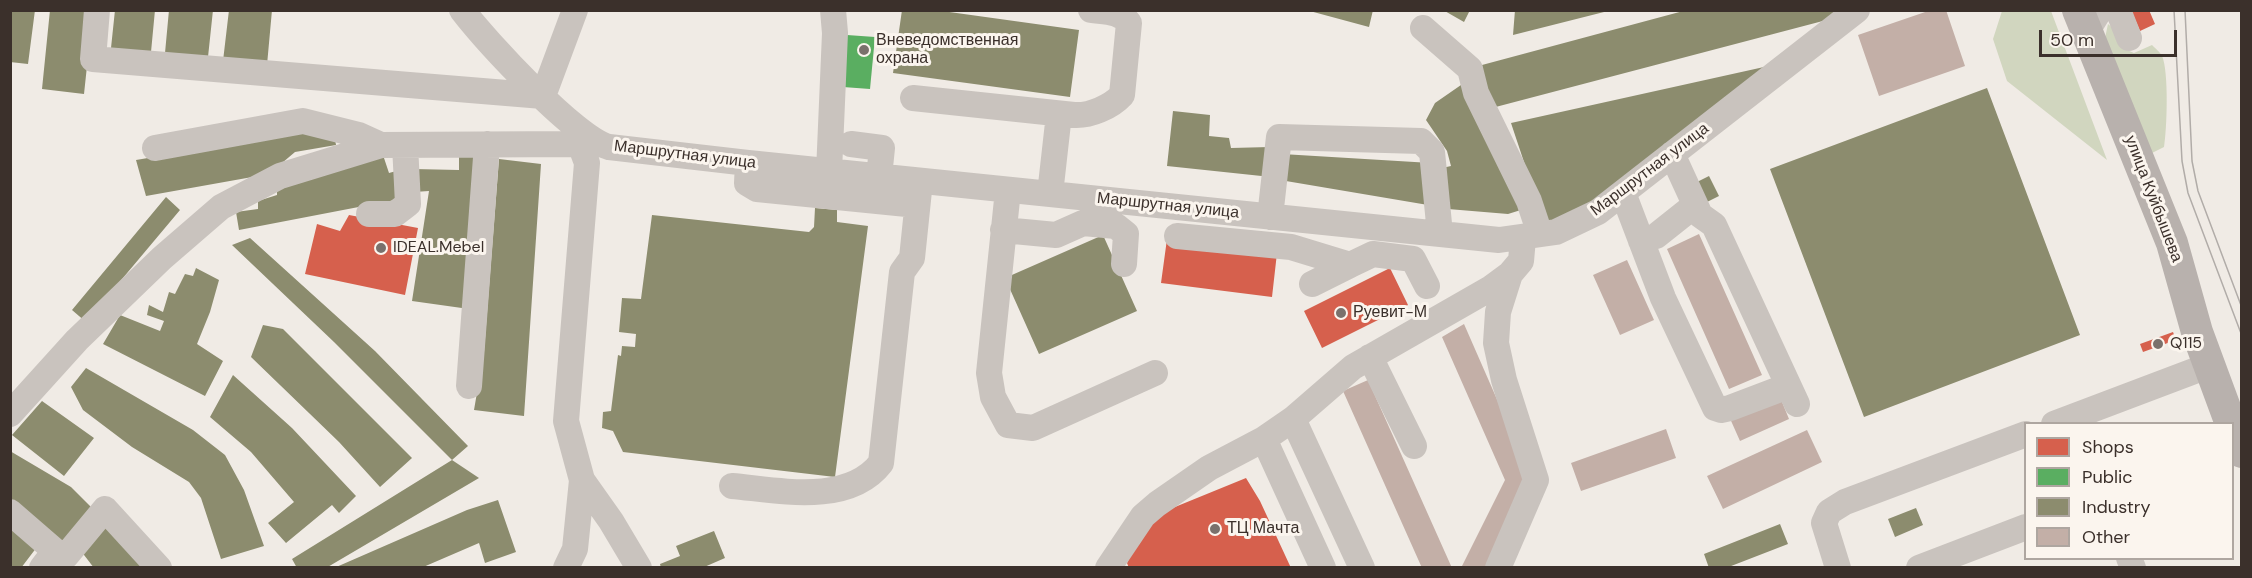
<!DOCTYPE html>
<html>
<head>
<meta charset="utf-8">
<style>
	body { margin:0 }
	#map { position:relative; width:2252px; height:578px; overflow:hidden; background:#f0ebe5; font-family:"DM Sans",sans-serif }
	canvas { display:block }
	.frame { position:absolute; inset:0; border:12px solid #3b302b; pointer-events:none }
	.legend { position:absolute; left:2024px; top:422px; width:210px; height:138px; box-sizing:border-box; background:#fbf5ee; border:2px solid #aea6a0; margin:0; padding:8px 10px; list-style:none; font-size:18px; color:#3b302b }
	.legend li { display:flex; align-items:center; gap:12px; height:30px }
	.legend b { width:30px; border:2px solid #aea6a0 }
	.scale { position:absolute; left:2039px; top:30px; width:138px; height:27px; box-sizing:border-box; border:3px solid #3b302b; border-top:0; padding-left:8px; font-size:18px; line-height:21px; white-space:nowrap; color:#3b302b; -webkit-text-stroke:4px #fbf5ee; paint-order:stroke }
</style>
</head>
<body>
<div id="map">
<canvas width="2252" height="578"></canvas>
<div class="frame"></div>
<ul class="legend">
<li><b style="height:16px;background:#d6604d"></b>Shops</li>
<li><b style="height:16px;background:#5aae61"></b>Public</li>
<li><b style="height:16px;background:#8c8c6e"></b>Industry</li>
<li><b style="height:16px;background:#c3afa7"></b>Other</li>
</ul>
<div class="scale">50 m</div>
</div>
<script>
const c = document.querySelector('canvas').getContext('2d');
c.lineJoin = 'round';
function paint(path, color) {
  c.fillStyle = color;
  c.fill(path, 'evenodd');
}
function trace(path, color, width, dash) {
  c.strokeStyle = color;
  c.lineWidth = width;
  c.lineCap = dash ? 'butt' : 'round';
  c.setLineDash(dash || []);
  c.stroke(path);
}
function write(font, color, halo, rows, align = 'center') {
  c.font = font + ' "DM Sans",sans-serif';
  c.lineWidth = 6;
  c.setLineDash([]);
  c.textBaseline = 'middle';
  c.strokeStyle = halo;
  c.fillStyle = color;
  for (const [text, x, y, turn = 0] of rows) {
    c.save();
    c.translate(x, y);
    c.rotate((+turn || 0) * Math.PI / 180);
    c.textAlign = isNaN(turn) ? turn : align;
    if (halo) c.strokeText(text, 0, 0);
    c.fillText(text, 0, 0);
    c.restore();
  }
}
const green = new Path2D(`
	M2002 11H2051L2107 160 2007 81 1993 39Z
	M2108 24 2120 34 2127 50 2134 53 2152 45C2155 48 2160 52 2162 56 2169 71 2167 130 2164 147L2150 154 2105 38Z`);
const shops = new Path2D(`
	M2131 10H2149L2155 24 2140 31Z
	M349 215 418 228 405 295 305 274 317 224 340 231Z
	M1167 239 1277 253 1272 297 1161 283Z
	M1390 268 1408 305 1322 348 1304 311Z
	M2173 332 2176 340 2143 352 2140 344Z
	M1246 478 1260 501 1291 568H1129L1127 563 1148 518Z`);
const public = new Path2D(`
	M847 35 875 37 870 89 843 87Z`);
const industry = new Path2D(`
	M10 10H35L28 64 10 62Z
	M50 10H93L84 94 42 89Z
	M115 10H155L151 52 111 48Z
	M169 10H213L208 57 165 53Z
	M229 10H272L267 65 223 61Z
	M902 10H935L1079 30 1070 97 893 73Z
	M1306 10H1373L1369 27Z
	M1443 10H1470L1464 22Z
	M1515 10H1607L1608 11 1513 35Z
	M1687 10H1845L1838 17 1488 109 1482 65Z
	M1773 65 1597 206 1545 225 1511 123Z
	M1461 85 1494 132 1524 209 1508 214 1448 209 1442 168 1451 166 1447 151 1426 120 1435 103Z
	M1987 88 2080 335 1864 417 1770 169Z
	M1173 111 1210 115 1209 136 1229 138 1231 148 1270 147 1271 177 1167 166Z
	M309 131 334 133 336 145 295 152 269 174 146 196 136 160Z
	M1282 154 1431 163 1428 205 1280 180Z
	M383 155 389 173 400 170 395 200 239 230 236 212 258 209V201L277 195V181Z
	M482 156 469 309 412 301 429 191 414 192 413 169 459 170V157Z
	M499 159 541 164 524 416 474 410 484 352Z
	M1709 176 1719 196 1703 204 1693 184Z
	M166 197 180 210 86 322 72 310Z
	M815 208 837 210V222L868 226 835 477 623 452 613 431 602 428 603 412 611 411 618 355 621 356 622 346 635 347 636 334 619 332 622 298 641 299 652 215 809 232 814 227Z
	M1103 235 1137 311 1039 354 1005 278Z
	M250 238 375 351 468 446 452 460 334 342 232 245Z
	M196 268 219 280 210 312 197 344 223 361 205 396 103 344 120 315 160 331 164 321 147 315 149 305 163 312 169 292 175 294 185 274 193 276Z
	M263 325 283 329 412 458 380 487 339 442 251 357Z
	M86 368 193 430 225 455 244 490 264 546 221 559 201 498 189 482 132 447 83 410 71 387Z
	M233 375 292 428 356 496 339 513 332 505 286 543 268 523 294 502 251 452 210 417Z
	M42 401 94 438 64 476 12 435Z
	M10 451 71 487 94 510 64 545 10 501Z
	M452 460 479 478 326 568H297L292 559Z
	M498 500 516 552 485 563 479 543 421 568H334L467 510Z
	M1916 508 1923 525 1895 537 1888 519Z
	M10 523 40 543 21 568H10Z
	M109 524 146 568H94L81 551Z
	M1780 524 1788 544 1726 568H1709L1704 554Z
	M714 531 725 558 702 568H661L660 564 680 556 676 546Z`);
const building = new Path2D(`
	M1931 10H1946L1965 66 1879 96 1858 35Z
	M1699 234 1762 375 1729 389 1667 249Z
	M1627 260 1654 320 1620 335 1593 275Z
	M1464 324 1531 477 1489 568H1461L1505 480 1442 337Z
	M1368 380 1452 568H1422L1343 391Z
	M1778 392 1789 419 1740 441 1728 414Z
	M1666 429 1676 458 1581 491 1571 463Z
	M1807 430 1822 462 1723 509 1707 476Z`);
const minor = new Path2D(`
	M97 10 93 59 543 96 575 10
	M462 10C486 41 576 139 609 147L748 163 1499 240 1556 232 1598 212 1857 10
	M2118 10 2129 38
	M1423 28 1470 69 1476 93 1529 201 1540 234
	M2087 31 2100 10
	M913 98 1074 115C1090 116 1111 107 1122 95L1129 23C1120 11 1105 12 1091 10
	M851 144 882 148 879 177
	M155 148 303 121 359 135 381 145 580 144 587 163 566 421 582 480 611 521 639 568
	M1672 154 1700 215 1714 225 1797 404
	M748 163 747 183 757 189 917 205
	M829 172 835 33 833 10
	M1008 190 989 373 993 397 1008 425 1033 428 1155 373
	M1623 193 1663 298 1715 408 1721 410 1730 408 1788 386
	M1050 194 1059 114
	M369 214H395L408 204 405 145
	M1270 217 1279 137 1421 141 1432 152 1440 234
	M1003 230 1056 235 1083 223 1116 226 1126 234 1124 264
	M1177 236 1291 247 1350 265 1312 284
	M1641 241 1656 236 1695 205
	M1350 265 1373 254 1413 259 1427 286
	M1370 357 1414 446
	M469 386 487 144
	M10 414 77 340 162 258 221 207 280 176 381 145
	M1293 419 1362 568
	M2054 424 2210 365
	M1264 439 1323 568
	M732 486C777 490 848 506 881 463L902 272 912 258 920 181
	M10 512 55 551 42 568
	M66 556 105 509 159 568
	M2129 558 2133 568
	M566 568 575 549 582 480
	M1108 568 1143 516 1157 504 1209 468 1264 439 1293 419 1353 367 1491 288 1510 274
	M1498 568 1536 480 1504 380 1496 343 1498 312 1510 274 1521 261 1523 238
	M1838 568 1824 523 1829 512 1845 502 2026 434
	M1919 568 2026 527`);
const major = new Path2D(`
	M2078 10 2172 243 2197 332 2231 424
	M2232 428 2242 452`);
const tram = new Path2D(`
	M2174 10 2182 161 2188 193 2242 336
	M2185 10 2192 161 2198 191 2242 308`);
const markers = [
	[864,50,6,"#7a716c"],
	[381,248,6,"#7a716c"],
	[1341,313,6,"#7a716c"],
	[2158,344,6,"#7a716c"],
	[1215,529,6,"#7a716c"]
];
const poiNames = [
	["Вневедомственная",876,41],
	["охрана",876,59],
	["IDEAL.Mebel",393,248],
	["Руевит-М",1353,313],
	["Q115",2170,344],
	["ТЦ Мачта",1227,529]
];
const streetNames = [
	["Маршрутная улица",685,155,7],
	["Маршрутная улица",1650,170,-37],
	["улица Куйбышева",2153,199,69],
	["Маршрутная улица",1168,206,6]
];
paint(green, '#d1d6bf');
paint(shops, '#d6604d');
paint(public, '#5aae61');
paint(industry, '#8c8c6e');
paint(building, '#c3afa7');
trace(minor, '#c9c3be', 26);
trace(major, '#b8b1ad', 32);
trace(tram, '#b1aca8', 1.5);
for (const [x, y, r, color] of markers) {
  const dot = new Path2D();
  dot.arc(x, y, r, 0, 2 * Math.PI);
  c.fillStyle = color;
  c.fill(dot);
  trace(dot, '#fbf5ee', 2);
}
write('16px', '#3b302b', '#fbf5ee', poiNames, 'left');
write('16px', '#3b302b', '#fbf5ee', streetNames);
</script>
</body>
</html>
